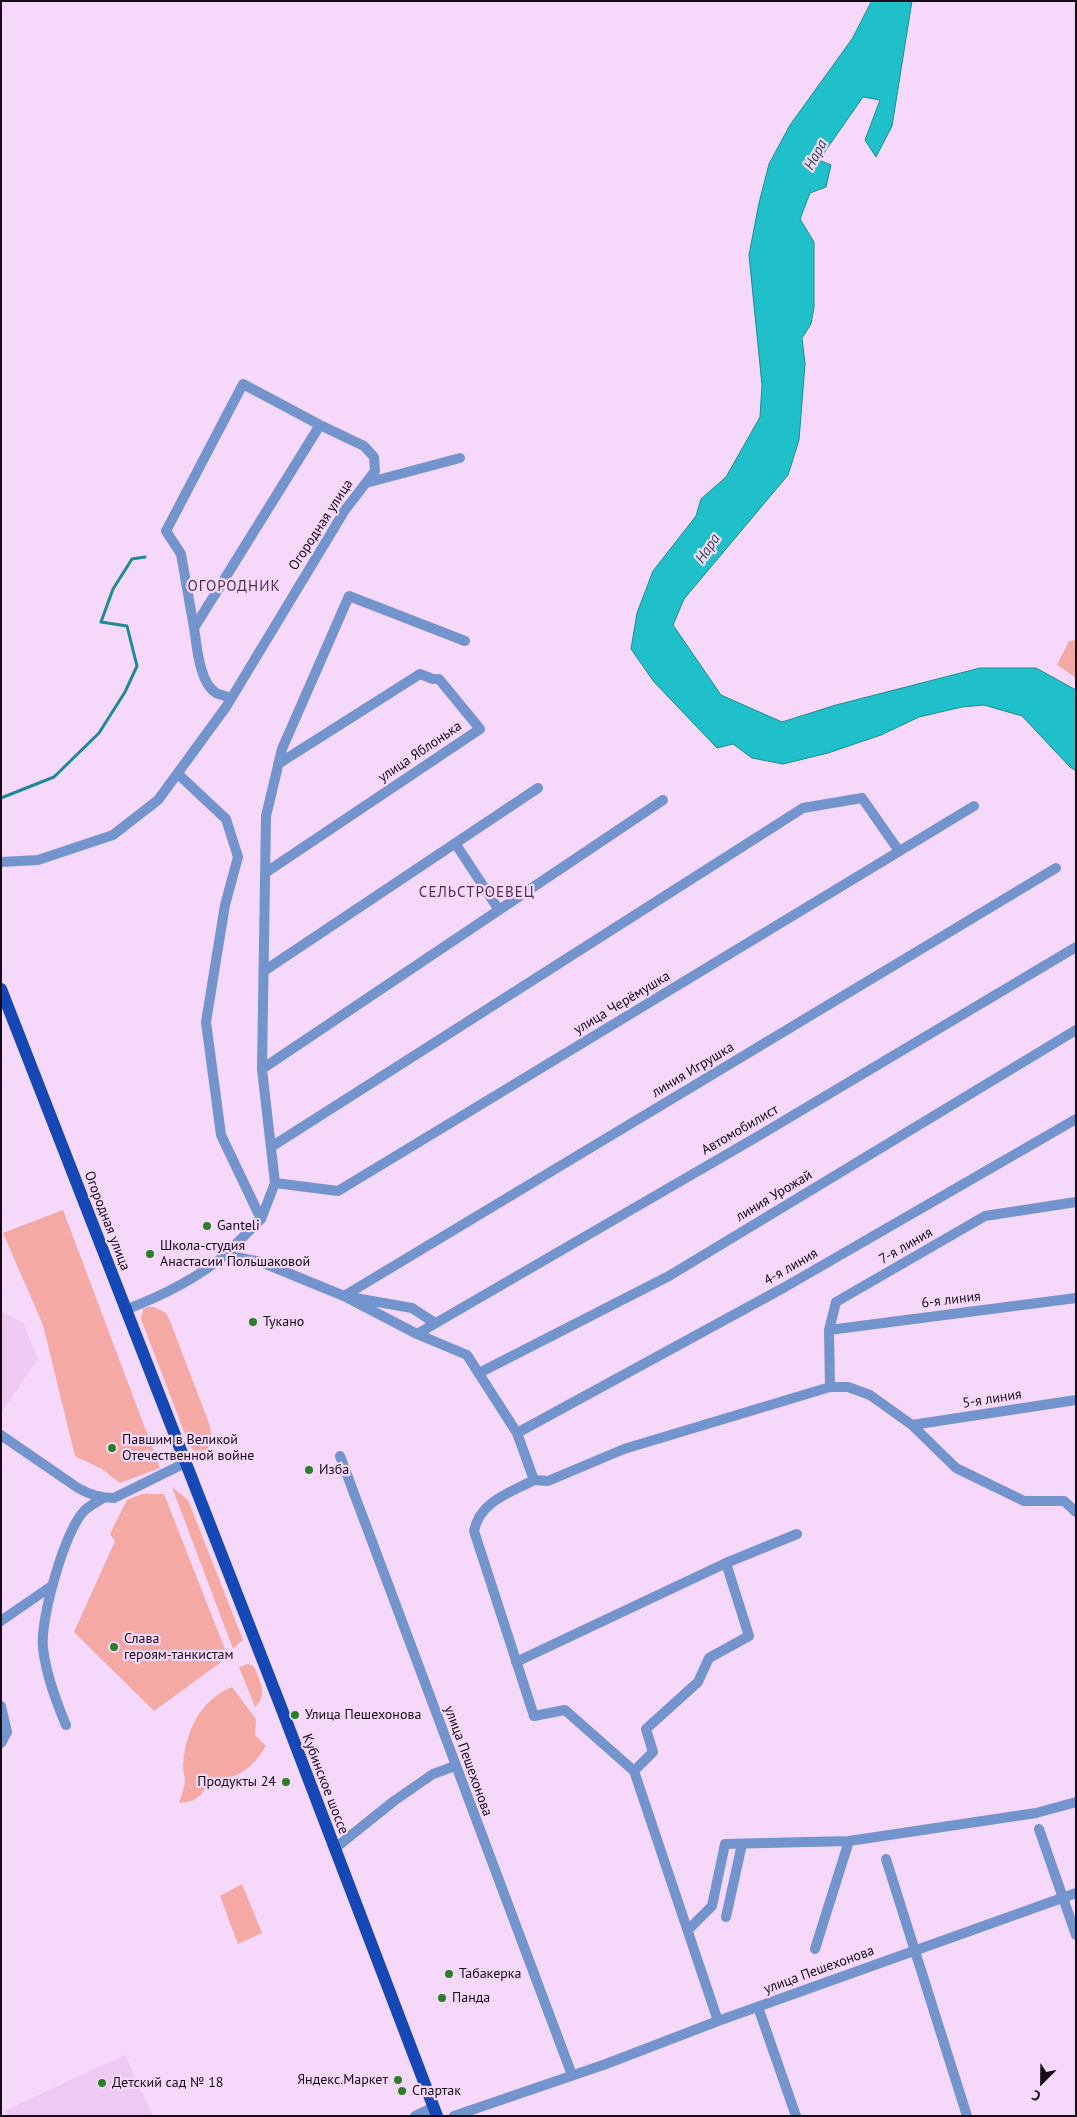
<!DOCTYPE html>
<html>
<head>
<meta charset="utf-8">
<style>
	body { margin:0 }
	#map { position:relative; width:1077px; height:2117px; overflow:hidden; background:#f6d8fa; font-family:"PT Sans",sans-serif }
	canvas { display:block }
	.frame { position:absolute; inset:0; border:2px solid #160c18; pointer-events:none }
	.north { position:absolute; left:1017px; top:2057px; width:50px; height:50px; -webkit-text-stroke:4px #f6d8fa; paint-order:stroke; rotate:203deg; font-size:14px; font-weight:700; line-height:20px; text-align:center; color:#160c18 }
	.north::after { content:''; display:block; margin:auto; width:18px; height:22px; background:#160c18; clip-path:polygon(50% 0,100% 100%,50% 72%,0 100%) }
</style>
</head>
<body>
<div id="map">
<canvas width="1077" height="2117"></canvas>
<div class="frame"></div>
<div class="north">С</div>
</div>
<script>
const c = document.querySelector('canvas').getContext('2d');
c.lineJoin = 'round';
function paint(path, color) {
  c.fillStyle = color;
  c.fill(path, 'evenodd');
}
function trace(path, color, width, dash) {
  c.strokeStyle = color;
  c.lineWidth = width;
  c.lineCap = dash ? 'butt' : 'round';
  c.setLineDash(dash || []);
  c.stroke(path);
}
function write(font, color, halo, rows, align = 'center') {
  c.font = font + ' "PT Sans",sans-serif';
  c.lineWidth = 4.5;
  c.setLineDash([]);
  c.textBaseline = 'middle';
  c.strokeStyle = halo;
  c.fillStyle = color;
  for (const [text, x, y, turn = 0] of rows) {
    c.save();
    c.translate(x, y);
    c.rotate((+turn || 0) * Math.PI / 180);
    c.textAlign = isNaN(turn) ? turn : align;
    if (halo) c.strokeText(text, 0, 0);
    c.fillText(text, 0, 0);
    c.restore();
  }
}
const built = new Path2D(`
	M1 1311 23 1323 38 1359 2 1411Z
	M125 2055 153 2116H7L6 2110Z`);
const green = new Path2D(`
	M1076 640V678L1057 665 1069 641Z
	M63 1210 160 1468 120 1483 102 1469 75 1456 43 1325 3 1233Z
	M147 1307H154L166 1313 170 1321 210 1426 212 1441 207 1450 195 1451 190 1447 141 1319 143 1309Z
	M172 1487 188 1500 243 1640 233 1649Z
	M142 1494H164L228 1657 154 1711 74 1632 115 1541 110 1534 127 1500Z
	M248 1664 254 1666C259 1681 269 1695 255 1707L239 1667Z
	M232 1687 256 1719 255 1735 266 1746C255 1764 243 1776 222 1779 215 1781 209 1782 202 1779L206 1787C200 1799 192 1802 179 1803 181 1796 185 1787 185 1780 184 1775 183 1770 183 1765 186 1731 199 1701 232 1687Z
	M242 1884 262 1933 238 1944 220 1896Z`);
const water = new Path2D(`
	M872 1H912L892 126 876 157 865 140 880 100 863 97 819 160 831 165 826 187 810 193 800 219 814 242V307L811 324 802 338 805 364 799 440 788 475 684 599 673 625 721 695 782 722 836 705 980 668H1036L1076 690V771L1070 767 1022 716 984 705 962 707 919 717 881 735 828 753 783 764 752 758 733 744 717 748 654 682 631 649 637 613 653 571 696 516 701 499 726 477 760 417 762 385 749 255 759 203 769 164 790 125 852 39Z`);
const stream = new Path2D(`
	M1 798 54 777 99 733 125 692 137 666 127 626 101 622 113 589 132 559 145 557`);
const minor = new Path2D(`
	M366 483 460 458
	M231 698C227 696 220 695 216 693 199 682 197 646 194 628L320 425
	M178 774 226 819 238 857 225 905 206 1022 221 1135 261 1219
	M455 843 499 910
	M1 862 38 860 113 835 158 800 226 707 345 510 375 471 374 457 364 446 320 425 243 384 166 531 181 554 194 628
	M265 873 480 729 439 679H433L420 674 278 764
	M264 971 538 788
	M262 1069 663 800
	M271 1147 803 808 862 798 899 851
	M275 1183 338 1191 974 806
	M225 1255 261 1219 275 1183 262 1069 266 816 282 749 349 596 465 641
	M344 1296 1056 868
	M355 1298 412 1308 435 1323
	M125 1310C162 1296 195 1280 225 1255L261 1262 344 1296 417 1334 467 1355 517 1433 534 1480 548 1481 624 1449 830 1387H848L870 1395 912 1425 956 1468 1024 1501H1064L1076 1512
	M829 1330 1076 1298
	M417 1334 755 1138 1076 947
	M479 1373 669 1276 1076 1030
	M830 1387 829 1330 836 1302 985 1216 1076 1202
	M912 1425 1076 1400
	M517 1433 785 1287 1076 1119
	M1 1435 78 1488C90 1495 100 1498 114 1498L185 1463
	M340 1456 572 2075
	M534 1480C510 1493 480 1501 474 1531L534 1716 565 1710 634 1771 718 2021
	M1 1621 53 1585
	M516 1662 726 1563 797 1534
	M1 1706 7 1732 1 1743
	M66 1725C56 1701 46 1675 43 1648 40 1619 64 1533 84 1511 89 1506 97 1502 103 1498
	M634 1771 653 1752 646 1729 698 1682 709 1658 749 1636 726 1563
	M1039 1829 1076 1935
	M334 1849 394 1801 433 1774 455 1766
	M886 1859 967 2116
	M726 1917 742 1844
	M688 1930 712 1906 725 1844 849 1841 1036 1813 1076 1802
	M815 1949 849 1841
	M758 2007 796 2116
	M415 2116 434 2107
	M454 2116 606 2064 718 2021 1076 1893`);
const major = new Path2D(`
	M1 989 281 1707 437 2116`);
const markers = [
	[207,1226,5,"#2d7e29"],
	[150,1254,5,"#2d7e29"],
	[253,1322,5,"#2d7e29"],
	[112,1448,5,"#2d7e29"],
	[309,1470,5,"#2d7e29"],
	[114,1647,5,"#2d7e29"],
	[295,1715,5,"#2d7e29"],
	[286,1782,5,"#2d7e29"],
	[449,1974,5,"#2d7e29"],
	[442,1998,5,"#2d7e29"],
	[398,2080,5,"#2d7e29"],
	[102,2083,5,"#2d7e29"],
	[402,2091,5,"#2d7e29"]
];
const streetNames = [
	["Огородная улица",321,525,-57],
	["улица Яблонька",420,752,-34],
	["улица Черёмушка",622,1003,-31],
	["линия Игрушка",693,1070,-31],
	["Автомобилист",740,1130,-30],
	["линия Урожай",774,1196,-31],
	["Огородная улица",107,1221,69],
	["7-я линия",906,1246,-30],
	["4-я линия",791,1267,-30],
	["6-я линия",951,1300,-7],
	["5-я линия",992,1399,-9],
	["улица Пешехонова",468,1761,70],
	["Кубинское шоссе",325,1784,69],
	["улица Пешехонова",819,1970,-20]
];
const poiNames = [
	["Ganteli",217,1226],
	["Школа-студия",160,1246],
	["Анастасии Польшаковой",160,1262],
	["Тукано",263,1322],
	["Павшим в Великой",122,1440],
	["Отечественной войне",122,1456],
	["Изба",319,1470],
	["Слава",124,1639],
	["героям-танкистам",124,1655],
	["Улица Пешехонова",305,1715],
	["Продукты 24",276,1782,"right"],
	["Табакерка",459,1974],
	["Панда",452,1998],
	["Яндекс.Маркет",388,2080,"right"],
	["Детский сад № 18",112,2083],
	["Спартак",412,2091]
];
const waterNames = [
	["Нара",816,155,-62],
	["Нара",708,549,-56]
];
const neighbourhoodNames = [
	["ОГОРОДНИК",234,587],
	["СЕЛЬСТРОЕВЕЦ",477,893]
];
paint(built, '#eecaf2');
paint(green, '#f5a9a5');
paint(water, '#20c0cb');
trace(water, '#1d8a95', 1);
trace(stream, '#1d8a95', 3);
trace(minor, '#7494ce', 10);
trace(major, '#1548b4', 12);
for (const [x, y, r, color] of markers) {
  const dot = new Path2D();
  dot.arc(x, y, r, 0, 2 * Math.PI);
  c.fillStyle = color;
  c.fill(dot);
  trace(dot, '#f6d8fa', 2);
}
write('14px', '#160c18', '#f6d8fa', streetNames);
write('14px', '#160c18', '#f6d8fa', poiNames, 'left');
write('italic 15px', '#314f52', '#f6d8fa', waterNames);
c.letterSpacing = '1px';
write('15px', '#4b334e', '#f6d8fa', neighbourhoodNames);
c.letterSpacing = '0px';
</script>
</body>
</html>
